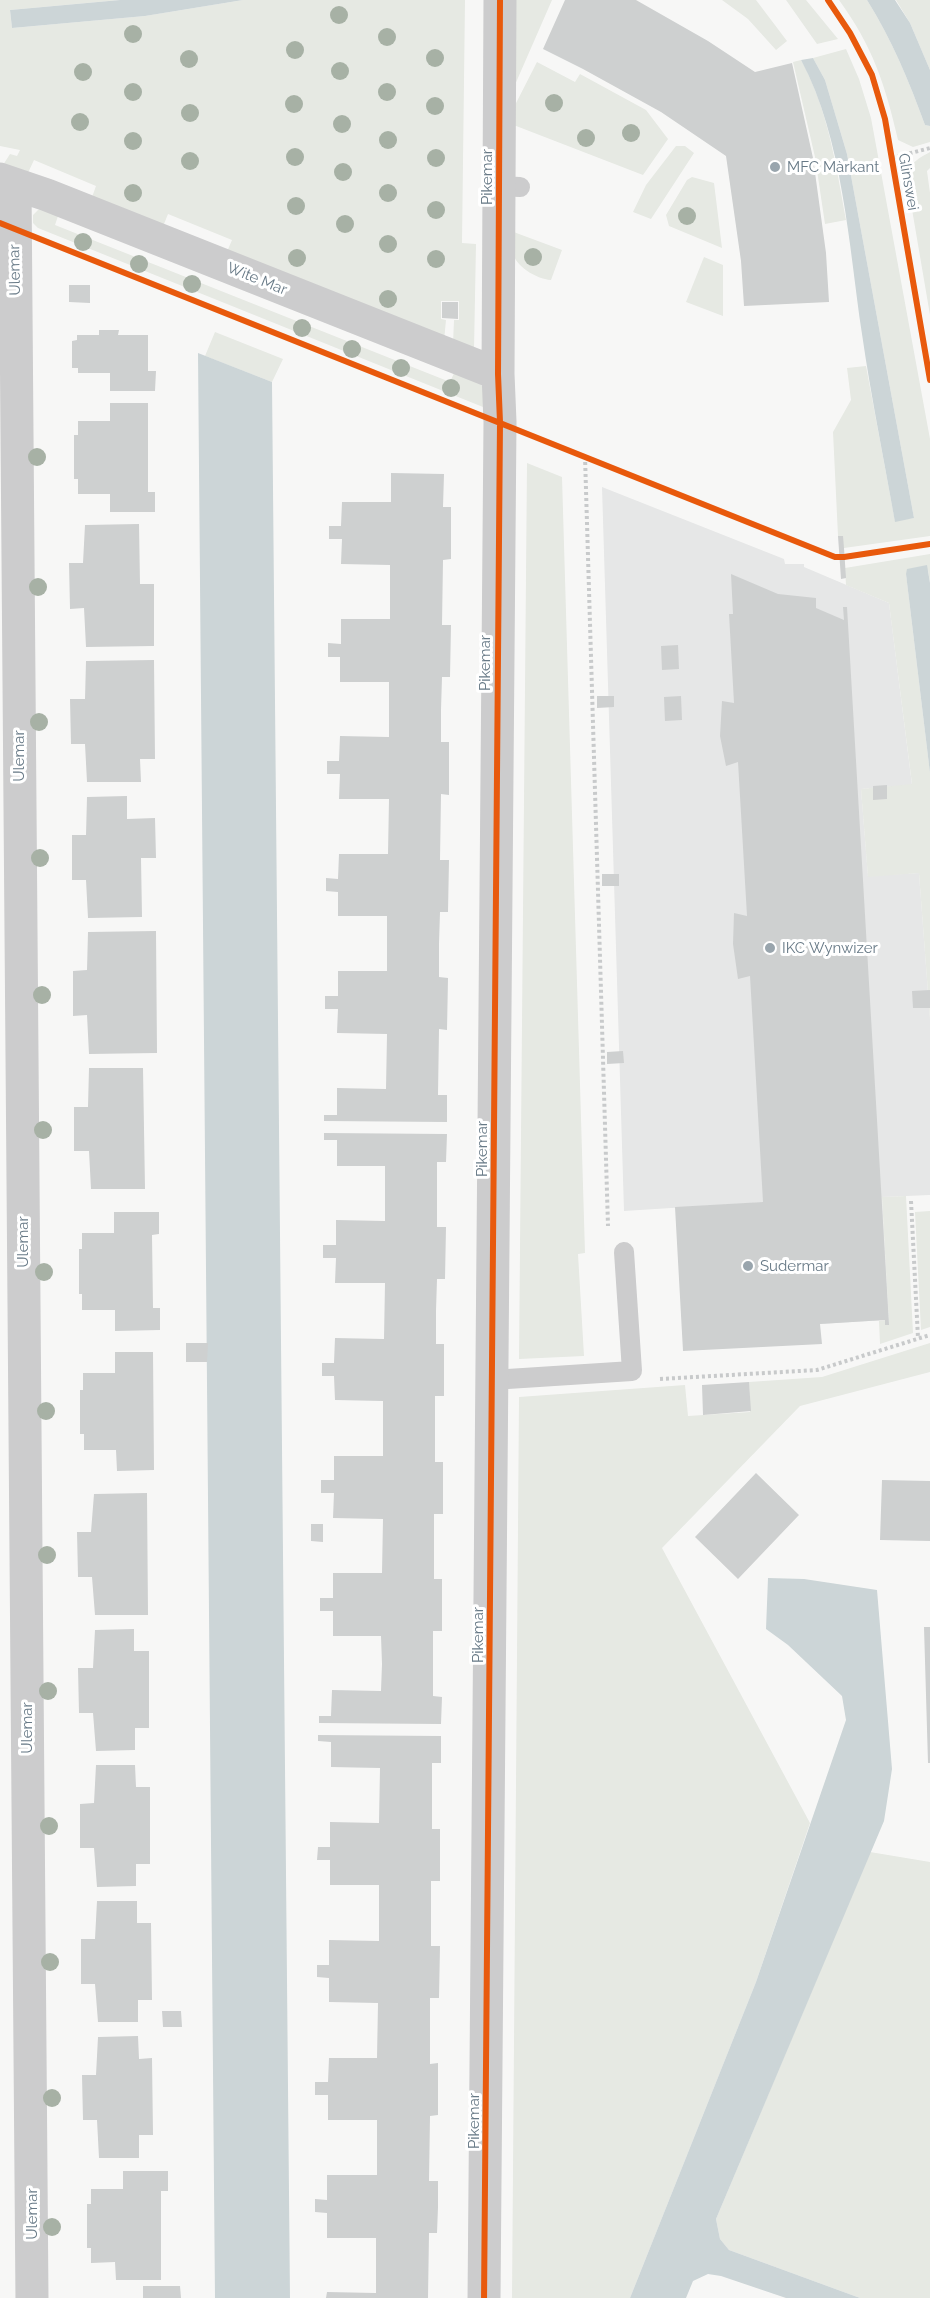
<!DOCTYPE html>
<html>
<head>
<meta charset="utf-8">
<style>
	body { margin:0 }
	canvas { display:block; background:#f7f7f6 }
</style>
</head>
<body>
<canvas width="930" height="2298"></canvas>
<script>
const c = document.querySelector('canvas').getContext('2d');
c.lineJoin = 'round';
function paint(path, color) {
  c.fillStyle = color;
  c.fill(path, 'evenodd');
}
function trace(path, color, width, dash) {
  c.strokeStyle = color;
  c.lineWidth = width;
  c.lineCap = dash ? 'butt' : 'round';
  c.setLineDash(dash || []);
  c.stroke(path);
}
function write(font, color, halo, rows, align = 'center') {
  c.font = font + ' Raleway,sans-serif';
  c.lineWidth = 6;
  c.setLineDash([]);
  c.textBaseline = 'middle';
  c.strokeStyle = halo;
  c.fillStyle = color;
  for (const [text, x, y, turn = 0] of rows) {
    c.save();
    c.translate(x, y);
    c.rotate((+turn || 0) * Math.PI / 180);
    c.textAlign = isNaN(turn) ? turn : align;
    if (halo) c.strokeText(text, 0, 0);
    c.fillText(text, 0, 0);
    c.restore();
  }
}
const built = new Path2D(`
	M602 487 784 559 785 564H804V567L889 603 912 785 861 789 868 876 919 873 930 1019V1195L882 1197 889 1325 885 1320 820 1324 814 1199 624 1211Z`);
const green = new Path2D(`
	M0 0H120L10 10 12 28 145 16 243 0H465L462 243 476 244 474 350 453 344 454 320H459V301H441V319L446 320 444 341 226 254 232 240 168 214 162 229 91 200 96 186 34 160 27 175 3 165 10 154 17 156 20 150 0 146Z
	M512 0H552L514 87Z
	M722 0H756L787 41 776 50 748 19Z
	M786 0H806L838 39 817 44Z
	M839 0H867C892 40 909 81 925 125L930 126V142L913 147 898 140C885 84 873 47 839 0Z
	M896 0H930V70L910 23Z
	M846 49 859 79 871 118 930 439V536L844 548 838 536 833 432 851 400 847 368 866 366 895 521 914 518 847 154 825 80 813 58Z
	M801 60C828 109 836 165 846 220L825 224 815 157 793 62Z
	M537 62 575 82 580 74 646 110 668 139 643 175 511 124 512 111Z
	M676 146H685L694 153 651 219 633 212 646 185Z
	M930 152V168L927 171 930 193V315L907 180C909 163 916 160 930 152Z
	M692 177 714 183 722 248 669 226 666 215 687 180Z
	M44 208 59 213 55 225 450 382 455 371 480 382 484 390 483 407 38 228 33 223V215L38 210Z
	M511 231 562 250 551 280C536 279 515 266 512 251 511 245 512 237 511 231Z
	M704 257 723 265V316L686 302Z
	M215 332 283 359 272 382 205 356Z
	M527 463 562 477 585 1253 578 1254 584 1356 519 1359Z
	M930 554V583L928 570 906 574 930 773V1019L919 873 868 877 861 789 912 784 889 603 846 585 845 568Z
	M906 1196 913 1333 880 1344 879 1321 885 1320 889 1325 882 1197Z
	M930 1211V1327L921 1330 915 1212Z
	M930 1343V1372L800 1406 662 1548 810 1823 756 1982 630 2298H512L519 1397 685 1385 688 1416 750 1412 749 1382 822 1377Z
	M870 1852 930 1862V2298H860L729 2250 720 2239 716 2219Z`);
const water = new Path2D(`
	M120 0H243L145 16 12 28 10 10Z
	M867 0H895L910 23 930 70V126L925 125C909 81 892 40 867 0Z
	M813 58 825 80 847 154 914 518 895 522C884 459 871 397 862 334 849 247 843 138 801 60Z
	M198 353 272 382 290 2298H215Z
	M927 565 930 583V773L906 574 907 569Z
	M768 1578 804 1579 877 1590 892 1769 884 1821 716 2219 720 2239 729 2250 860 2298H786L721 2276 708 2274 693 2281 686 2298H630L756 1982 846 1720 842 1696 788 1645 766 1629Z`);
const building = new Path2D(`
	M565 0H636L708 41 755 72 792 63 813 158 826 253 829 302 744 306 741 261 726 156 661 112 583 69 543 49Z
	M69 285H90V303L69 302Z
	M442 302H458V319L442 318Z
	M99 330H119L118 335H148V371H156L155 391H110V373H78V368H72V341L77 340V335H99Z
	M110 403H148V492H155V512H110V494H78V479H74V435H78V421H110Z
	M391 473 444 474 443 507H451V559L443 560 442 625H451L450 677H442L441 710V742H449V795L441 794 440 860H449L448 912H440L439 944V977L448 978 447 1030 439 1029 438 1095H447V1122L324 1121V1115H337V1088L386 1089 387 1034 337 1033 338 1009H325V996H338V971H387V916H338V892L326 891V878L338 879 339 854H388L389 799H339L340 774H327V761H339L340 736 389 737V682H340V657H328V643L341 644V619H390V565L341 564 342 539H329V526H341L342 502H391Z
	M139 524 140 584H154V646L86 647 84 608 70 609 69 563H83L85 525Z
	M838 536H843L844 548 846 578 841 579Z
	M731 574 778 594 816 598V608L844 620 843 607H847L889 1325H885V1320L820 1324 822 1344 683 1351 675 1207 763 1202 750 976 738 979 733 944 734 913 747 916 738 762 726 766 720 736 722 701 734 703 729 614H733Z
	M678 645 679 669 662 670 661 646Z
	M154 660 155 759H140L141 782H87L85 744H71L70 699H85L86 661Z
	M597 696H614V707L597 708Z
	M681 696 682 720 665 721 664 697Z
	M887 785V799L873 800V786Z
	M127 796V819L155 818 156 858H141L142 917 88 918 86 880H72V835H86L87 797Z
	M602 874H619V886H602Z
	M156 931 157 1053 89 1054 87 1015 73 1016V971L87 970 88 932Z
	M930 990V1008H913L912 991Z
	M623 1051 624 1063 607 1064V1052Z
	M89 1068H143L145 1189H91L89 1151H74V1107H88Z
	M324 1133 447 1134 446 1162H437V1227H446L445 1279H437L436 1311V1344H444V1396H435V1462H443V1514H434V1579H442V1631H433V1696L442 1697 441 1724 319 1723V1716H331L332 1690 381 1691 382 1664 381 1636H333V1611H320V1598H333V1573H382L383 1519 333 1518 334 1493H321V1480H334V1456H383V1401L335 1400 334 1376H322V1363H334L335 1338 384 1339 385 1283H335L336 1258H323V1245H336V1220L385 1221V1166H337V1140H324Z
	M114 1212H159V1234L152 1235 153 1308H160V1330L115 1331V1310H82V1294H79V1249H82V1233H114Z
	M186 1343H208L207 1362H186Z
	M115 1352H153L154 1470 117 1471 116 1450H84V1434H80V1390H83V1373H115Z
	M749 1382 751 1411 703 1415 702 1385Z
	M756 1473 799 1515 738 1579 695 1537Z
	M882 1480 930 1481V1541L880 1540Z
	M147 1493 148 1615H95L92 1577H78L77 1532H91L94 1494Z
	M311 1524H323V1542L311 1541Z
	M924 1627H930V1763H928Z
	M134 1629V1651H149V1728H135V1750L96 1751 93 1713H79L78 1668H93L95 1630Z
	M318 1735 441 1736V1763H432V1829H440V1881H431V1946H440L439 1998H430V2064L438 2063V2115L430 2116 429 2181H438V2207L437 2233H429L428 2298H326L327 2292 376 2293V2238H327V2213L315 2212V2199L327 2200V2175H377V2120H328V2095H315V2082H328L329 2058H377L378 2003 329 2002V1978L317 1977V1965H329V1940L379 1941V1885H330V1860H317L318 1847H330V1822L379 1823 380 1768 331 1767V1742L318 1741Z
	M96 1765H135L136 1787H150V1864H136V1886L97 1887 94 1848H80V1804L94 1803Z
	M97 1901H137V1923H151L152 2000H138V2022H98L95 1984H81V1939H95Z
	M162 2011H181L182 2027H163Z
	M138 2036 139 2059 152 2058 153 2135H139V2158H99L97 2120H83L82 2075H96L98 2037Z
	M123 2171H168V2191H161V2280H116L115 2262 91 2263V2248H87V2204H91V2189H123Z
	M143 2286H180L181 2298H143Z`);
const path = new Path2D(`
	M892 158 930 148
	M585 456 608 1226
	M911 1201 918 1338
	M660 1379 817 1370 930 1335`);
const lane = new Path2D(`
	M498 186 520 187
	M492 1380 632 1371 624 1252`);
const street = new Path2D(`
	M0 179 47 195 498 374
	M15 185 32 2298
	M484 2298 500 422 498 374 500 0`);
const cycleway = new Path2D(`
	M828 0 850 33 872 75 885 119 930 380
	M0 223 835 557H844L930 544
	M484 2298 500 422 498 374 500 0`);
const trees = [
	[339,15],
	[133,34],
	[387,37],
	[295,50],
	[435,58],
	[189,59],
	[340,71],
	[83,72],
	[133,92],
	[387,92],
	[554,103],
	[294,104],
	[435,106],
	[190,113],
	[80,122],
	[342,124],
	[631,133],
	[586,138],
	[388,140],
	[133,141],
	[295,157],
	[436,158],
	[190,161],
	[343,172],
	[133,193],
	[388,193],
	[296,206],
	[436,210],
	[687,216],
	[345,224],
	[83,242],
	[388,244],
	[533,257],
	[297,258],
	[436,259],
	[139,264],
	[192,284],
	[388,299],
	[302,328],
	[352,349],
	[401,368],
	[451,388],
	[37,457],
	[38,587],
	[39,722],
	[40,858],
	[42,995],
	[43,1130],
	[44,1272],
	[46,1411],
	[47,1555],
	[48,1691],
	[49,1826],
	[50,1962],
	[52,2098],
	[52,2227]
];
const markers = [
	[775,167,6,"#99a5ad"],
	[770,948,6,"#99a5ad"],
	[748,1266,6,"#99a5ad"]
];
const poiNames = [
	["MFC Màrkant",787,167],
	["IKC Wynwizer",782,948],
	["Sudermar",760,1266]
];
const streetNames = [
	["Pikemar",487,177,-90],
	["Glinswei",908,182,80],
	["Ulemar",15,270,-91],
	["Wite Mar",257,279,22],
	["Pikemar",485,663,-90],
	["Ulemar",19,756,-90],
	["Pikemar",482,1149,-90],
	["Ulemar",23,1242,-90],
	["Pikemar",478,1635,-90],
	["Ulemar",27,1728,-90],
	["Pikemar",474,2121,-90],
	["Ulemar",32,2214,-90]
];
paint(built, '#e6e7e7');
paint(green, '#e6e9e3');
paint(water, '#ccd5d7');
paint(building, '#ced0d0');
trace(path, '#c8cacb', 4, [3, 3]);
trace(lane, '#cccccd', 20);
trace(street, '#cccccd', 33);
trace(cycleway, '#e8590c', 6);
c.fillStyle = '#a7b1a5';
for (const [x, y] of trees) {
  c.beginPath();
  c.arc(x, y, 9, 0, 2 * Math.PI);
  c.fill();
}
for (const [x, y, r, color] of markers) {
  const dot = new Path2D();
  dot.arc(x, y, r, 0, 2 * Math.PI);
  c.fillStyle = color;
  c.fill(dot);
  trace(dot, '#fff', 2);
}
write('15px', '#677986', '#fff', poiNames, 'left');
write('15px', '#677986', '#fff', streetNames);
</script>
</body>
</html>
